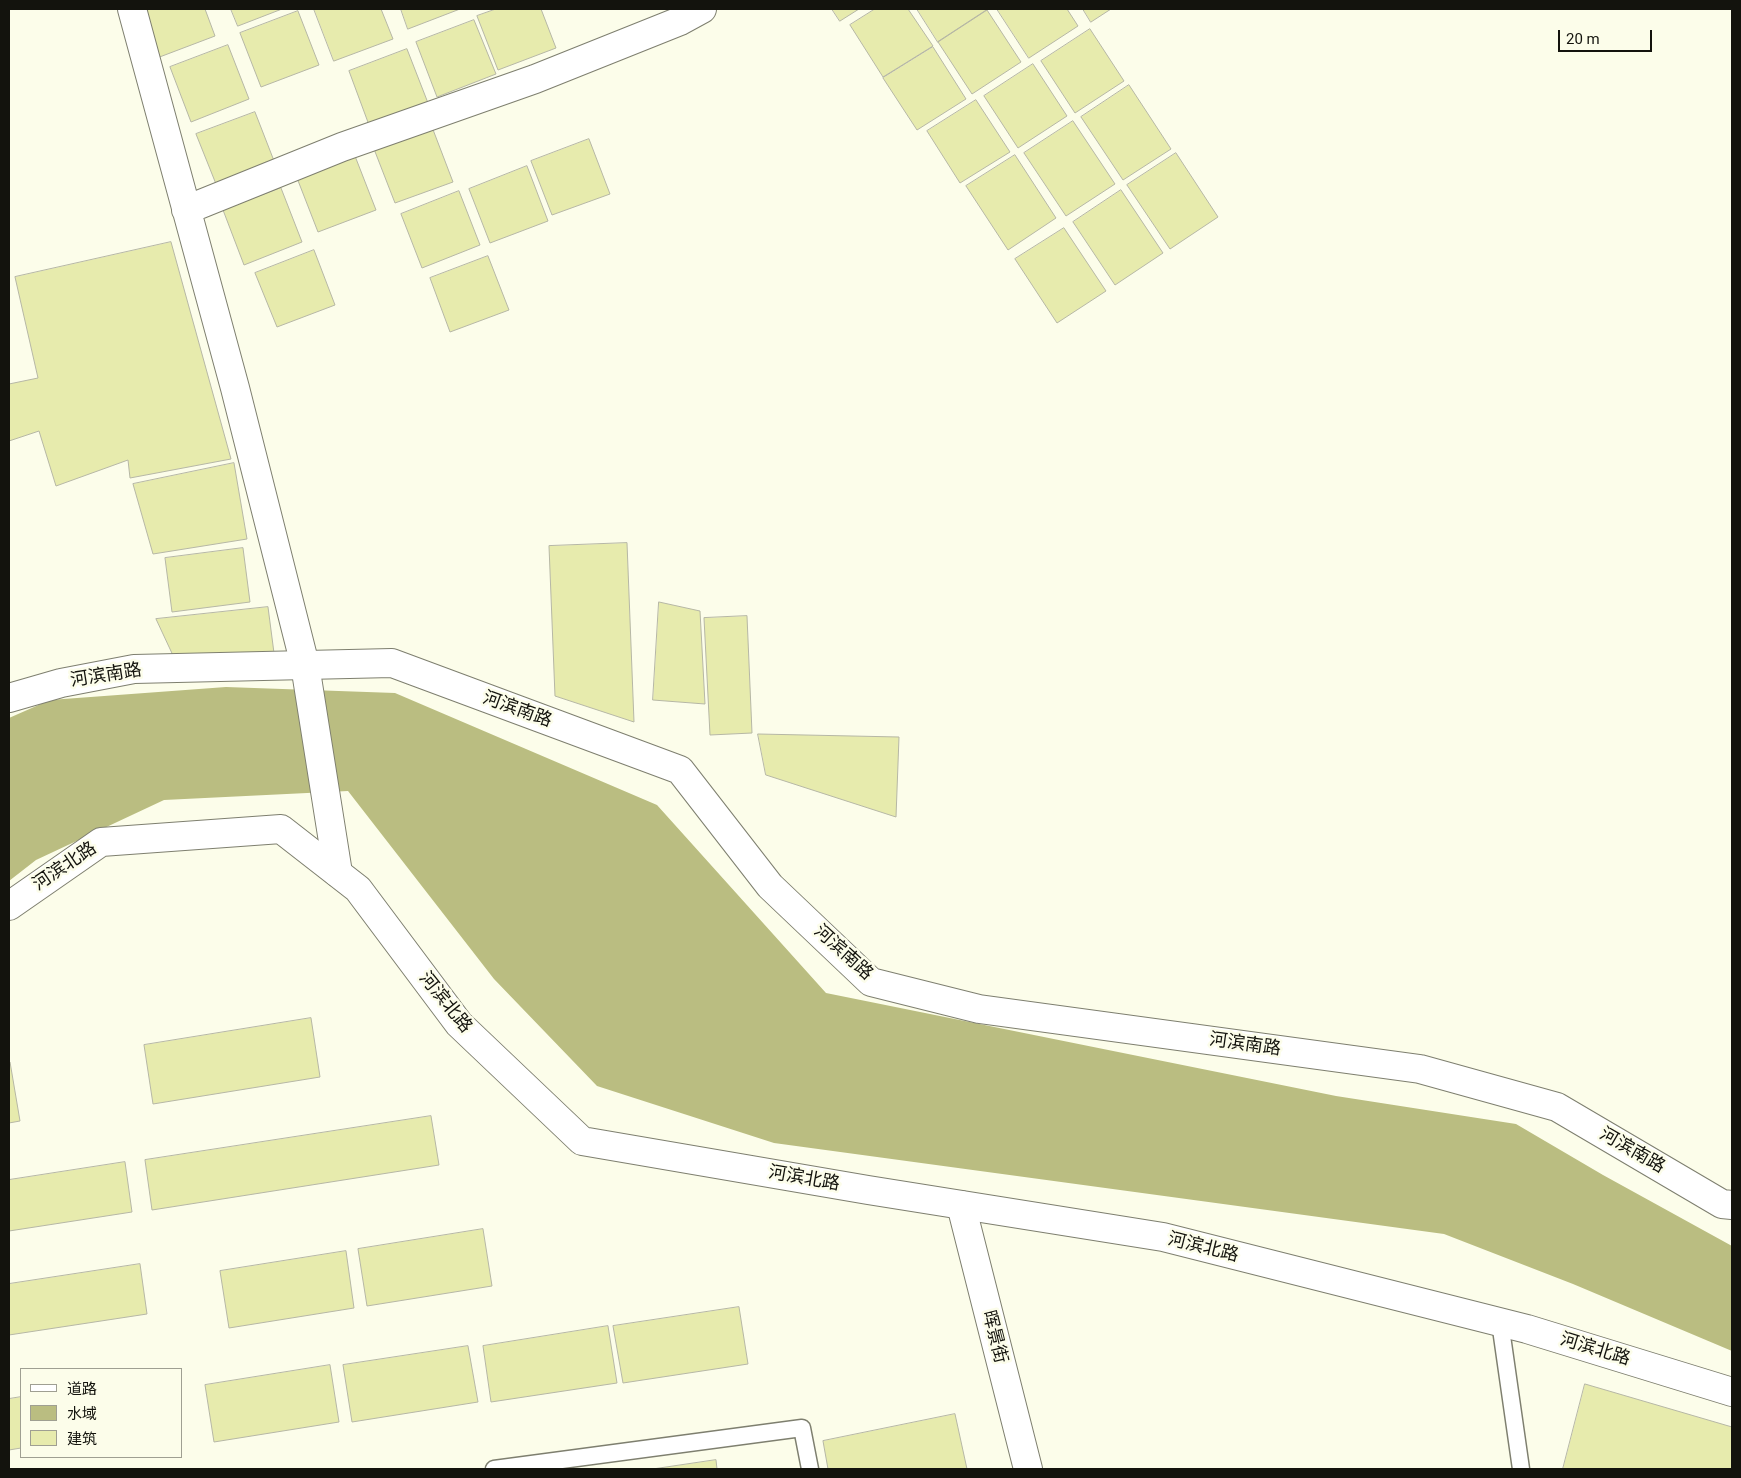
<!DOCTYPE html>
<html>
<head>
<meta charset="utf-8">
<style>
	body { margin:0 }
	#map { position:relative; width:1741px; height:1478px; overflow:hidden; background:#fcfdea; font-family:Roboto,"Noto Sans SC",sans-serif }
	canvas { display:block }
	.frame { position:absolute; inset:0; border:10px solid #13130d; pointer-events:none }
	.legend { position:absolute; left:20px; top:1368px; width:162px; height:90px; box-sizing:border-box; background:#fcfdea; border:1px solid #9f9f92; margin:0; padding:6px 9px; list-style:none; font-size:15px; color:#13130d }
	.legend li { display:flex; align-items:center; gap:10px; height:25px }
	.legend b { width:25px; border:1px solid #9f9f92 }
	.scale { position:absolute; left:1558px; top:30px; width:94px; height:22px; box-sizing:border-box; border:2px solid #13130d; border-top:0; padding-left:6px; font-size:15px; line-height:18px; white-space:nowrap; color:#13130d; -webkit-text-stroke:4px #fcfdea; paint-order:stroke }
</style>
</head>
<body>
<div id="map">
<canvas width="1741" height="1478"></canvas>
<div class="frame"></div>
<ul class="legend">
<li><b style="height:6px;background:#fff"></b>道路</li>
<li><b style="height:14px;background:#babd81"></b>水域</li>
<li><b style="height:14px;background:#e7ebad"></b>建筑</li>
</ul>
<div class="scale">20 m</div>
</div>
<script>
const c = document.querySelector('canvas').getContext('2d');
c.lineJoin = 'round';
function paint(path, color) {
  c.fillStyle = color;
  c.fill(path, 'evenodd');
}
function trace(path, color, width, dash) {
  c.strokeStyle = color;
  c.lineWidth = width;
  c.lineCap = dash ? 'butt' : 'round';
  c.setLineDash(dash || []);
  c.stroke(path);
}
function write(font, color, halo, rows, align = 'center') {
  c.font = font + ' Roboto,"Noto Sans SC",sans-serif';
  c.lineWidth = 5;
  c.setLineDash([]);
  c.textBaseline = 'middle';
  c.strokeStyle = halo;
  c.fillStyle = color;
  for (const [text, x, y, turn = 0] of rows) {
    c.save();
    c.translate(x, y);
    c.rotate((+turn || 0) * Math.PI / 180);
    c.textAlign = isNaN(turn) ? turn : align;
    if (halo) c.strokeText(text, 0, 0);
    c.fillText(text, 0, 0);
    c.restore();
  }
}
const water = new Path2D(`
	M226 687 395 693 657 805 826 993 1336 1096 1516 1124 1603 1175 1732 1246V1351L1573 1284 1444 1234 774 1143 597 1086 494 979 348 791 164 800 36 860 9 881V718L50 700Z`);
const building = new Path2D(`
	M138 9H205L215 36 157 58Z
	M231 9H282L238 26Z
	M314 9H381L393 39 334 61Z
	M401 9H460L408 29Z
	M496 9H541L556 48 498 70 477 16Z
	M832 9H859L840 21Z
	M875 9H908L933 46 883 77 850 25Z
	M917 9H987V10L938 42Z
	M997 9H1067L1078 26 1029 58Z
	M1083 9H1111L1091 22Z
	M987 10 1021 62 972 94 938 42Z
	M298 11 319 65 261 87 240 33Z
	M474 20 496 74 437 97 416 42Z
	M1090 29 1124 81 1075 113 1041 61Z
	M228 45 249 99 191 122 170 67Z
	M933 47 966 99 917 130 883 78Z
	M407 49 428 103 369 125 349 71Z
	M1033 64 1067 116 1018 148 984 96Z
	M1129 85 1171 149 1123 180 1081 117Z
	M976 100 1010 152 960 183 927 131Z
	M255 112 276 166 218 189 196 134Z
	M1073 121 1115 184 1066 216 1024 153Z
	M432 127 453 182 395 203 374 149Z
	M589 139 610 194 552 215 531 161Z
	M1176 153 1218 217 1170 249 1127 185Z
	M1015 155 1056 218 1008 250 966 186Z
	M355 156 376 210 318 232 297 178Z
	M527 166 548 221 490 243 469 189Z
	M281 188 302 242 244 265 223 210Z
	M1121 190 1163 253 1115 285 1073 222Z
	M459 191 480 245 422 268 401 214Z
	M1064 228 1106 291 1057 323 1015 259Z
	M171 242 231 459 130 478 128 460 56 486 39 431 9 441V384L38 378 15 277Z
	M314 250 335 305 277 327 255 273Z
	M488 256 509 310 450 332 430 278Z
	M234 463 247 539 153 554 133 484Z
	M627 543 634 722 555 696 549 546Z
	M243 548 250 602 172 612 165 558Z
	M659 602 700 611 705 704 653 700Z
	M268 607 274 653 177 664 156 619Z
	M747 616 752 733 710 735 704 618Z
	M758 734 899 737 896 817 766 775Z
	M311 1018 320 1077 153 1104 144 1045Z
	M9 1062H10L20 1121 9 1123Z
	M431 1116 439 1165 152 1210 145 1160Z
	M125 1162 132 1212 9 1231V1180Z
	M483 1229 492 1286 367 1306 358 1249Z
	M346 1251 354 1308 229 1328 220 1271Z
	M140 1264 147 1314 9 1335V1284Z
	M739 1307 748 1364 623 1383 613 1326Z
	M608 1326 617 1383 491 1402 483 1346Z
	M468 1346 478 1402 352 1422 343 1365Z
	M330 1365 339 1422 214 1442 205 1385Z
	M1585 1384 1732 1427V1469H1563Z
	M21 1397V1448L9 1450V1399Z
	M955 1414 967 1469H828L823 1441Z
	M716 1460 717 1469H653Z`);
const lane = new Path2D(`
	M1500 1322 1521 1469
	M494 1469 802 1428 810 1469`);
const street = new Path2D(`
	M132 9 235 388 305 665 338 873
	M186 210 342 147 535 79 680 21 702 9
	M961 1205 1028 1469`);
const secondary = new Path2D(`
	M9 698 61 683 134 669 392 663 680 770 770 886 871 982 979 1009 1420 1069 1557 1107 1722 1204 1732 1205
	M9 906 101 842 281 829 358 889 459 1024 582 1141 868 1190 1163 1237 1527 1329 1732 1392`);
const streetNames = [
	["河滨南路",106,676,-9],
	["河滨南路",517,710,20],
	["河滨北路",65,867,-34],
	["河滨南路",843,953,42],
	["河滨北路",445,1003,51],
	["河滨南路",1245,1045,8],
	["河滨南路",1632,1151,30],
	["河滨北路",804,1179,10],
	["河滨北路",1203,1248,14],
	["晖景街",994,1337,76],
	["河滨北路",1595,1350,17]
];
paint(water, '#babd81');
paint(building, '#e7ebad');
trace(building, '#b6b7a5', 1);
trace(lane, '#7e7f6f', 19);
trace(street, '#7e7f6f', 30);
trace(secondary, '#7e7f6f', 30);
trace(lane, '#fff', 16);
trace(street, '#fff', 28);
trace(secondary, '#fff', 28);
write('18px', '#13130d', '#fcfdea', streetNames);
</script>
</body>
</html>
